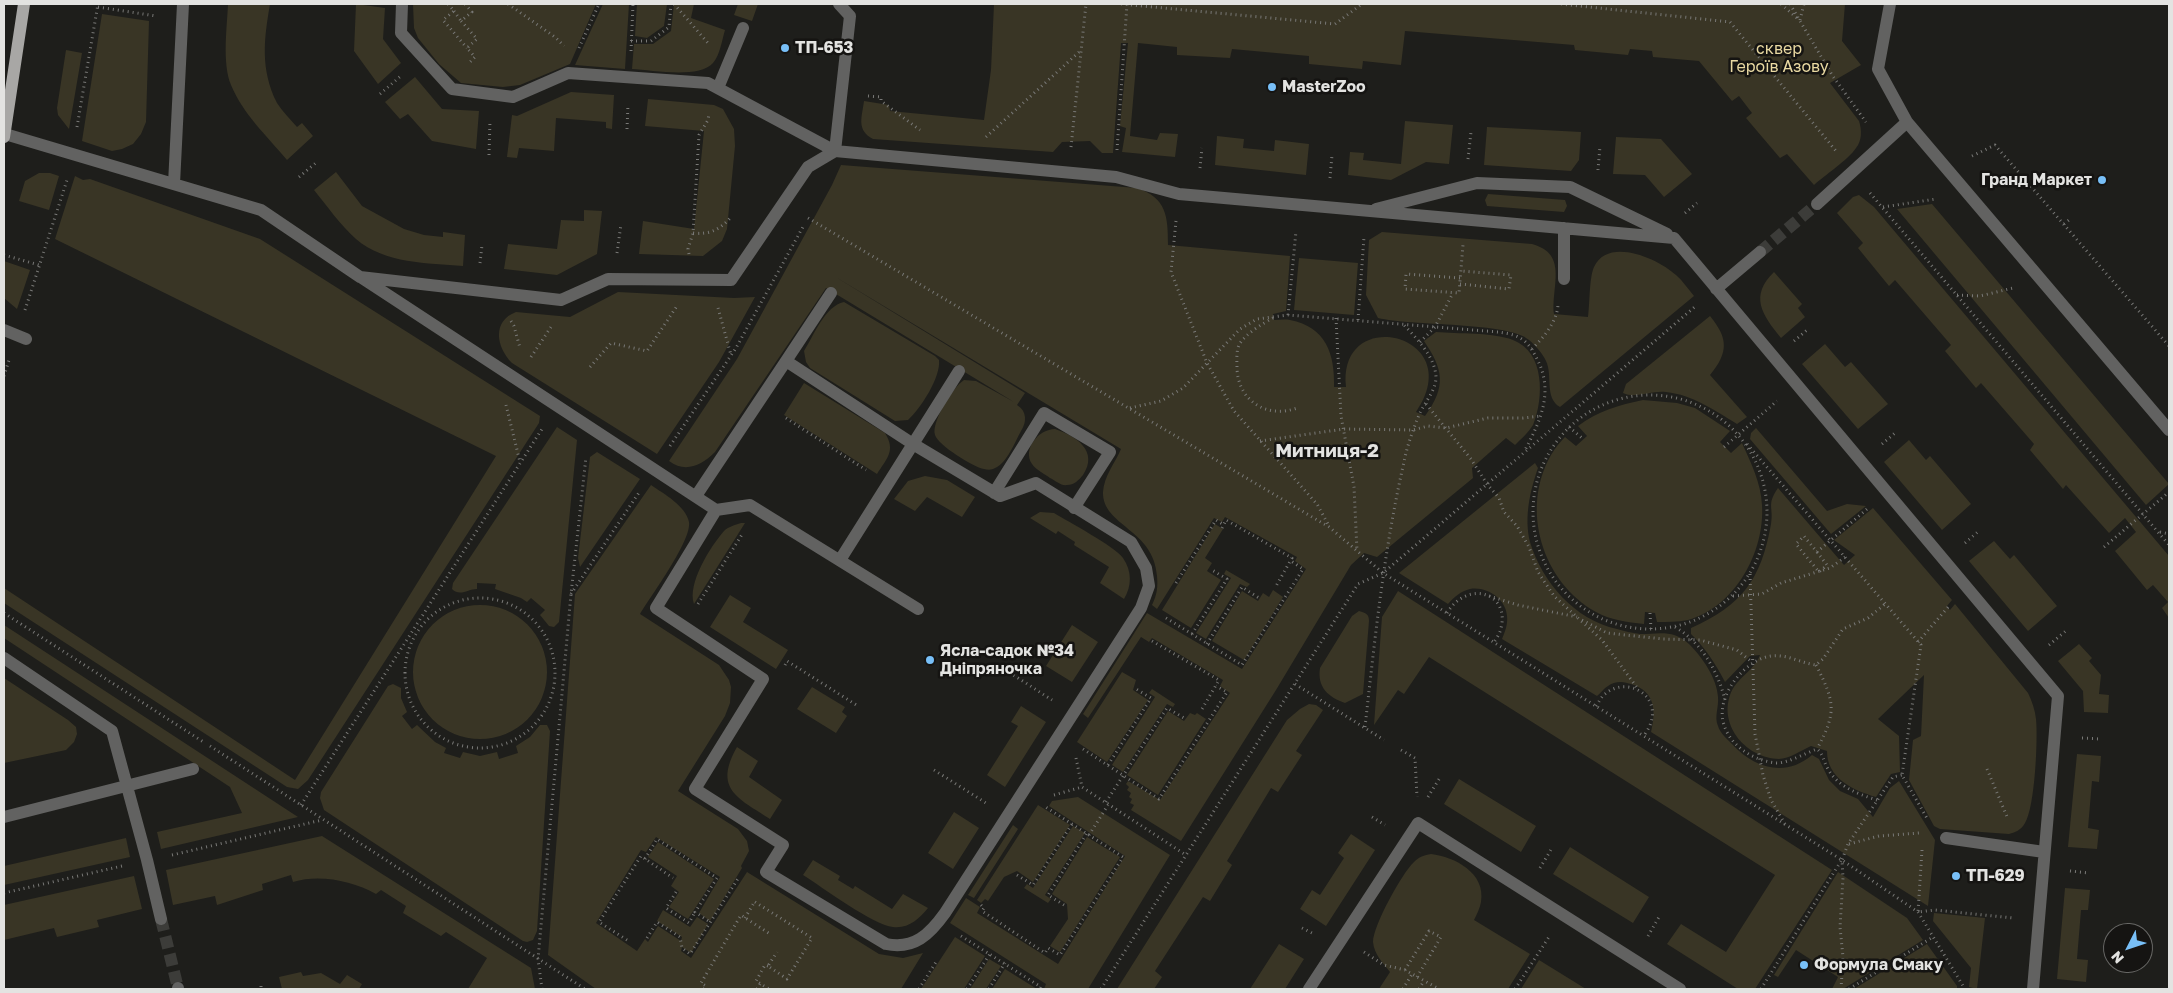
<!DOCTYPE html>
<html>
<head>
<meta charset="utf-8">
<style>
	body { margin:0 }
	#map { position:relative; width:2173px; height:993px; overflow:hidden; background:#1e1e1b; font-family:"Golos Text",sans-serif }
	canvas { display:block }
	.frame { position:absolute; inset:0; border:5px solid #e3e3e1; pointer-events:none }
	.north { position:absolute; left:2103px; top:923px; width:50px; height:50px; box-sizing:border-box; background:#151412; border:1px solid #676765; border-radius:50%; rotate:229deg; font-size:14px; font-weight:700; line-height:20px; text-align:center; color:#e3e3e1 }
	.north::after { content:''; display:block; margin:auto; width:18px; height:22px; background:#78bff7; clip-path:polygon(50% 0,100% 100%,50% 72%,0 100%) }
</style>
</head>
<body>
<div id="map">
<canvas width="2173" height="993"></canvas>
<div class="frame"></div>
<div class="north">N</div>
</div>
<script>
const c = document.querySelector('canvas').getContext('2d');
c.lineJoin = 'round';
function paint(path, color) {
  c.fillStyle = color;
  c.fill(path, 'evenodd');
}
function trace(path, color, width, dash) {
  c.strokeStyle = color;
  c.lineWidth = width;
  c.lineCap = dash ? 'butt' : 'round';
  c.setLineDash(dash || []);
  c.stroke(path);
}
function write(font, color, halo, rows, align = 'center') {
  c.font = font + ' "Golos Text",sans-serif';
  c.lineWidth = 5;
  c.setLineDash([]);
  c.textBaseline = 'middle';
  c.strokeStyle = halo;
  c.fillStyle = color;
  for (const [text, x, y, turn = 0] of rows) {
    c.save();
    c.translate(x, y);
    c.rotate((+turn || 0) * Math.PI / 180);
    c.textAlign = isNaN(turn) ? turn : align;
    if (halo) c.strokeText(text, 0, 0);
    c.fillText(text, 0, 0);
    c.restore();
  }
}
const green = new Path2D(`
	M228 4H270C264 39 260 69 277 103 282 111 290 119 297 127L302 123 313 136 287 160C267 136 243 114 231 85 222 63 227 28 228 4Z
	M356 4 385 8 383 39 401 63 378 84 354 51Z
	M413 4H596L570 64 520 85 503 87 461 83 439 64 418 38 414 28Z
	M603 4H629L625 69 575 65Z
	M637 4H667L664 26 647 38 635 36Z
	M674 4H694L691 18 725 30C722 40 720 55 713 63 699 79 652 70 632 69L634 44H653L671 31Z
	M738 4H758L752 21 734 15Z
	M994 4H1845L1842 41 1861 65 1830 83 1859 121C1862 130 1862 141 1856 148 1848 160 1825 175 1814 185L1787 154 1780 158 1746 118 1752 113 1739 96 1732 101 1699 61 1653 57 1652 51 1630 49 1628 55 1575 50 1574 45 1405 31 1401 65 1363 61 1362 69 1309 64V56L1232 49 1230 58 1177 55V47L1138 43 1130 136 1157 140 1160 133 1178 134 1175 157 1122 152 1126 128 1120 126 1128 43H1121L1113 153H1102L1090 141 1062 142 1053 152 873 139C856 130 862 117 864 101L889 105 890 111 984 120 991 70Z
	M102 14 149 21 146 122 141 134 133 144 122 149 112 151 82 141Z
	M66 50 82 53 69 129 58 115 57 108Z
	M415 77 442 109 479 111 476 149 432 141 408 114 400 119 385 102Z
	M571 92 614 95 612 129 606 128V122L556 118 554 151 519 148 517 158 507 157 512 115 517 116Z
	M648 99 714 105 723 109 734 129 735 146 727 229 722 241 703 256 639 254 643 221 694 229 704 131 645 126Z
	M1405 121 1453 125 1449 164 1426 162 1391 180 1348 175 1350 152 1364 153 1363 160 1401 164Z
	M1487 127 1581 132 1579 160 1571 171 1484 165Z
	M1217 136 1244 139 1243 148 1274 151 1275 140 1309 144 1306 175 1215 165Z
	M1616 137 1661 139 1692 174 1664 197 1645 175 1613 174Z
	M841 165 1137 188C1167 198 1168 217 1168 245L1290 256 1286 311 1273 314 1274 320C1279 320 1285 319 1290 320 1326 327 1335 354 1334 387H1346C1337 303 1470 334 1416 412L1425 416C1447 386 1443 369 1424 341L1436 332C1458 334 1492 332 1513 340 1545 352 1544 398 1533 425 1529 432 1521 439 1515 445L1506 438 1472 468 1473 478 1377 557 1364 553 1351 565 1276 690 1181 841 1131 810 1134 805 1130 803 1132 799 1129 797 1131 793 1127 790 1129 787 1126 784 1128 781 1160 800 1230 693 1220 686 1223 680 1152 638 1149 642 1141 637 1088 718 1083 714 1147 613 1242 669 1306 569 1295 561 1297 557 1225 517 1222 522 1214 518 1157 609 1152 605C1157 595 1158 587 1157 576 1154 529 1102 526 1103 492 1104 476 1115 463 1121 449L834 276 1025 393 1017 405C1027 411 1027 422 1021 431 1015 442 1007 463 995 468 992 470 988 470 984 469 973 467 938 445 935 435 931 422 953 387 964 380L976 381 1014 402 826 288 715 452C701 466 685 473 669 461L737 359 832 185Z
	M336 172 362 206 404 229 424 235 443 237V232L465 235 463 266C428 263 385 264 356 239 341 226 327 206 314 190Z
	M39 173H50L59 176 49 210 19 201 25 181Z
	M75 176 83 180 90 179 260 239 540 416 539 423 308 780 298 789 287 787 4 603V588L295 780 496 456 55 239Z
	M1488 194 1565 200 1567 206 1564 212 1487 206 1485 200Z
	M1859 195 1874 207 2169 556V618L2162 608 2168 602 2153 585 2147 590 2115 551 2136 532 2125 518 2109 533 2066 485 2063 489 2030 450 2034 444 1981 383 1976 388 1945 351 1951 345 1895 280 1889 286 1858 248 1863 243 1837 213 1853 197Z
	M1932 204 2169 484 2146 505 1897 209Z
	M584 210 602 211 597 254 557 275 504 269 508 244 557 249 561 220 584 221Z
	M1382 232 1532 244C1569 254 1551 287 1554 314L1588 317C1590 304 1589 278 1594 267 1608 236 1659 259 1676 275 1683 281 1688 289 1694 296L1560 407C1544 398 1553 375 1546 361 1543 354 1535 345 1529 340 1510 322 1410 326 1378 318L1366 295 1369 240Z
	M1299 258 1358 263 1354 315 1294 310Z
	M4 261 30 270 17 309 4 298Z
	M1774 272 1802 304 1798 308 1805 317 1781 338C1762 315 1749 296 1774 272Z
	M618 292 734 298 755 297 719 362 657 454 512 363C496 347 492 321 516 312L570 317Z
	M844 302 935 356 939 360C941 377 921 408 908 420L895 421 810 368 806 362 804 351C814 335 825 306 844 302Z
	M1710 316C1728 338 1729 352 1710 375L1747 417 1737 424C1714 410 1693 395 1666 392 1652 390 1636 399 1623 393L1626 384Z
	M1825 344 1845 367 1851 362 1888 404 1858 429 1802 364Z
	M804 383 885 433C896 451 887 458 877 474L784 415Z
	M1643 400 1677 403 1695 408 1730 431 1720 442 1731 453 1742 443C1751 463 1761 483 1762 505 1765 552 1735 607 1688 620 1677 622 1668 622 1657 622L1655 613 1645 612 1644 624C1627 622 1610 620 1596 612 1542 582 1520 509 1551 455 1555 448 1560 442 1565 437L1576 446 1587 436 1578 426C1598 411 1619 405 1643 400Z
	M557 427 577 440 559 622 554 627 549 626 540 615 545 610 531 598 527 602 521 598 495 589 496 584 477 583V589C468 589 460 597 452 589L453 583Z
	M1756 428 1827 511 1847 504 1866 506 1831 534 1750 439 1751 433Z
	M1055 429C1076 436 1099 451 1083 475 1079 480 1074 485 1067 485 1061 486 1056 481 1050 478 1045 474 1036 470 1032 464 1022 449 1039 429 1055 429Z
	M1909 440 1926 460 1930 456 1971 504 1942 530 1884 462Z
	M597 452 640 479 580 567 578 558 590 457Z
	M1535 463 1538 468C1530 491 1524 517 1530 542 1542 582 1575 620 1617 629 1624 631 1632 633 1640 634 1659 634 1673 629 1689 644 1702 657 1717 678 1718 697 1719 707 1714 717 1718 726 1720 733 1727 739 1732 744 1754 768 1785 778 1812 755L1819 759 1829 780 1840 791 1858 799 1873 817 1890 788 1899 781 1935 840 1928 906 1651 732C1657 708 1654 689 1627 683 1621 681 1613 682 1608 686 1604 688 1601 693 1597 696L1502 639C1505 632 1508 624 1507 616 1506 599 1487 586 1470 589 1461 591 1454 597 1448 604L1399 573Z
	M925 476 947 480 975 497 962 517 927 497 915 511 894 499 908 481Z
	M651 485C664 494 686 506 689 522 692 540 651 596 640 614L719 665 729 680 731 687 730 703 725 716 678 791 738 829 747 841 749 851 741 866 742 868 710 921 699 913 720 877 656 837 646 852 641 850 596 923 637 951 645 939 648 942 658 926 681 941 682 937 657 921 663 910 690 927 697 917 708 924 691 953 682 947 681 951 691 958 747 872 879 954 903 958 923 953 901 989H596L548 955 575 594Z
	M1778 488 1844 565 1855 555 1834 540 1873 508 1952 600 1947 606 1950 610 1955 604 2028 693C2032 701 2035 710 2036 719 2038 739 2035 807 2025 823 2021 830 2016 832 2009 834L1940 829 1934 826 1909 780 1913 740 1921 736 1924 675 1878 719 1899 736 1900 772 1891 774 1876 797C1852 790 1827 778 1827 751L1811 746C1802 750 1789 759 1779 759 1747 758 1719 727 1730 695 1736 678 1754 671 1760 655L1750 656 1725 682C1715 663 1706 649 1691 634V628C1742 605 1761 580 1771 524 1774 507 1766 505 1778 488Z
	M1040 512 1054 513C1067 521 1116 547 1123 558 1132 571 1132 586 1124 599L1100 583 1109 567 1074 545 1075 542 1058 531 1056 534 1030 518Z
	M741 523H745L694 604C687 584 710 547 724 531 728 527 735 525 741 523Z
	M1215 524 1223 529 1205 558 1212 563 1207 571 1221 580 1191 628 1162 610Z
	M1994 541 2010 559 2014 555 2057 606 2028 631 1969 561Z
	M1226 570 1250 584 1247 587 1240 584 1206 639 1196 633 1231 578 1224 574Z
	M1273 590 1283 597 1244 660 1212 641 1242 591 1258 601 1263 593 1269 597Z
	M1398 591 1832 870 1755 989H1738L1667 944 1681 924 1726 952 1775 875 1429 657 1404 694 1398 690 1374 725 1382 617Z
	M730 595 751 608 743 622 788 650 776 669 710 627Z
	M413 672a67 67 0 1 1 134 0a67 67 0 1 1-134 0Z
	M1359 611C1366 613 1369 614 1369 621L1363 694 1345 703C1328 697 1317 687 1320 668L1352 616Z
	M4 625 298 817 161 849 157 832 242 813 230 787 4 638Z
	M1072 625 1098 642 1072 682 1046 666Z
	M2079 644 2092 658 2089 661 2101 675 2099 694 2109 695 2108 713 2084 712 2083 691 2058 661Z
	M1122 672 1136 680 1133 690 1148 700 1107 762 1077 742Z
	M4 678 68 720 76 727 77 734 74 742 66 750 4 763Z
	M393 684 401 688V698L407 712 402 716 412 729 417 725 435 742 446 748 444 753 460 758 463 752 480 756 497 752 499 759 518 753 516 746 530 737 540 725H547L550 731 537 931 533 940 527 942 523 941 324 810 320 798 321 792 388 686Z
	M812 687 845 707 842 712 847 716 836 733 797 709Z
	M1152 689 1175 704 1173 707 1167 704 1123 772 1112 765 1155 697 1149 693Z
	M1309 704 1316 705 1323 710 1296 751 1302 755 1278 792 1271 788 1227 861 1232 865 1210 901 1203 897 1155 971 1162 977 1154 989H1117L1287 720 1300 709Z
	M1021 706 1046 722 1005 787 987 775 1018 726 1011 722Z
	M1168 711 1184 721 1190 713 1195 715 1197 713 1206 719 1158 795 1127 775Z
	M737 747 758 761 749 777 782 800 770 819C738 798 713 789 737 747Z
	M2077 754 2101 756 2099 782 2092 781 2088 828 2099 830 2097 849 2068 847Z
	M1459 779 1536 826 1521 852 1444 804Z
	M1078 797 1170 855 1088 989H1044L1046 984 950 923 966 898 980 907 977 913 1058 964 1125 856 1049 806 1052 801Z
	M1038 805 1070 825 1033 882 1017 871 1004 877 988 901 985 899 981 903 977 900Z
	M954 812 979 828 953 869 928 853Z
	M1013 825 1018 829 974 898 968 895Z
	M1073 826 1085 833 1045 895 1051 899 1048 903 1024 888 1027 884 1033 888Z
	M1351 834 1375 850 1326 926 1300 909 1312 890 1320 895 1344 858 1338 853Z
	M322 836 531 968 535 989H468L487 958 446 932 441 936 403 913 406 906 381 890 376 894C352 881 320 874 293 882L291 875 262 884 263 890 217 905 215 896 173 905 166 870Z
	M1087 837 1120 857 1060 952 1050 946 1068 919 1067 904 1052 894Z
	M126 838 130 857 4 885V866Z
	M658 842 714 879 688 919 669 907 679 892 671 886 677 876 648 857Z
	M1570 847 1649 897 1633 923 1553 874Z
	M1431 854C1455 857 1486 873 1481 902 1480 908 1477 914 1474 920L1530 954 1508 989H1379L1390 972C1383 963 1374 954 1373 942 1373 926 1402 873 1414 862 1419 857 1424 855 1431 854Z
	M813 860 840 876 838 880 853 889 855 886 892 909 903 894 928 908C919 919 908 929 893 927 873 925 822 887 803 875Z
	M1838 872 1907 918 1923 940 1843 989H1832L1838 977 1796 950 1778 977 1774 975Z
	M134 876 142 909 97 920 99 927 57 937 54 928 4 940V905Z
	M2065 888 2090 890 2088 910H2081L2077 959 2088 960 2086 982 2057 979Z
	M1934 913 1985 918 1977 989 1969 987 1971 968 1933 921Z
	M955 937 985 956 964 989H921Z
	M1279 944 1304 959 1285 989H1250Z
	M1927 944 1957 986V989H1854Z
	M989 959 1001 966 986 989H970Z
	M1539 960 1586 989H1521Z
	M1005 969 1037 989H992Z
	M301 972 303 976 321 973 340 984 347 975 362 984 359 989H282L279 977Z`);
const minorTunnel = new Path2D(`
	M1760 252 1817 204
	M161 919 178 988`);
const path = new Path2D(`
	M448 4 454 11 443 20 467 48
	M465 4 472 12 461 21 477 39 467 48 475 57 469 63
	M508 4 555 37 564 46
	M674 4 708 43
	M1121 4 1335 24 1362 4
	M1561 4 1730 22 1836 151
	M1781 4 1798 19
	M1790 4 1832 75 1866 122
	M98 7 156 16
	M454 11 461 21
	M1800 20 1804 4
	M631 41H651L669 27 671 4
	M579 48 599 4
	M631 51 633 4
	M380 94 402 75
	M868 96 881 97V101L920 130
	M77 127 98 4
	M627 129 628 104
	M986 137 1079 52
	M1071 147 1086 4
	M1117 150 1127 4
	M489 155 490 120
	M1972 156 1995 145 2169 346
	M1468 159 1471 132
	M1200 168 1202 148
	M1598 170 1600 146
	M299 177 317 162
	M1330 178 1332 155
	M1870 193 2169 545
	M1883 207 1936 199
	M1685 213 1697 203
	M808 218 1329 527 1383 573 1842 860 1918 912 1965 989
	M1176 221 1171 272 1207 363 1234 411 1317 504 1329 526
	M2064 224 2069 220
	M693 233C710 235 721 229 732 216
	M617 253 621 224
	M689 254 688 249 693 233 699 135 708 120 709 114
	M4 255 39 265
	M480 263 482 245
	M1460 278 1406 274 1405 289 1459 293 1463 245
	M1460 284 1509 289 1511 275 1461 271
	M1957 295 1980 296 2013 288
	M718 308 731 355
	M25 310 67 180
	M1288 315 1296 231
	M1273 318C1262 324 1245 334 1239 345 1236 352 1237 361 1237 368 1238 401 1267 419 1297 408
	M1336 318 1341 416 1354 487 1357 551
	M1358 320 1364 237
	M511 321 514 326 520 348
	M1794 341 1807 330
	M1420 342 1435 327 1453 293
	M1532 349C1543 338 1557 322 1558 305
	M531 357 551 327
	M590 367 611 343 647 351 677 306
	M4 376 9 360
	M1533 512a117 117 0 1 1 234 0a117 117 0 1 1-234 0Z
	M1426 404 1471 459 1487 484 1499 498 1504 512 1517 526 1529 547 1538 572 1554 596 1602 640 1638 689
	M506 405 520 462
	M1130 408 1161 401 1183 388 1240 329 1257 319 1288 315 1498 332C1505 333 1514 334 1520 338 1528 342 1533 351 1537 359 1554 391 1541 420 1525 450
	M786 418 866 470
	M1569 427 1583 439
	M1260 441 1344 429 1413 430 1428 426 1446 428 1488 418H1523L1541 416
	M1747 444 1921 645 1902 775 1928 820
	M1882 444 1896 432
	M670 446 736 348 804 225
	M1724 447 1777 401
	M1222 528 1226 520 1292 558 1275 588
	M2160 532 2169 534
	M1965 543 1980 530
	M2104 547 2169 492
	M1817 552 1827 565 1819 572 1796 544 1804 536 1817 552 1867 509
	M1750 574 1755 734 1763 775 1771 800 1785 824
	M1176 583 1216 520 1224 525
	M571 594 640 491
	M1489 596 1518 605 1577 617
	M1733 596 1762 594 1781 583 1830 568 1845 557
	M405 673a75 75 0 1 1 150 0a75 75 0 1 1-150 0Z
	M698 604 743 533
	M4 613 205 743
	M1447 613C1468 579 1510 593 1501 628 1500 633 1497 638 1494 642
	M1650 613 1651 629
	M1166 618 1242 665 1303 569 1291 561
	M1582 620 1607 633 1663 639 1700 640 1737 650 1752 662
	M1675 627C1701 642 1718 671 1725 700
	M1192 634 1227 579 1212 570
	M1152 641 1219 680 1202 709
	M1918 642 1949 606
	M1207 644 1242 587 1259 598
	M2049 645 2067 630
	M785 665 787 661 858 706
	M1816 665C1835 702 1837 712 1817 749
	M1001 667 1052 700
	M1295 684 1384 740
	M1596 706C1599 702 1601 697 1605 694 1626 676 1660 694 1651 722 1650 727 1646 732 1644 736
	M1365 727C1375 638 1384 549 1404 462 1407 446 1413 430 1419 415 1424 403 1436 391 1436 377 1435 356 1416 338 1403 324
	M2082 738 2100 739
	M210 746 585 989
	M1083 749 1159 799 1227 692 1216 686
	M1401 750 1415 758 1417 797
	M1076 758 1082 787 1186 855
	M1108 765 1151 698 1136 689
	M1987 769 2008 819
	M934 770 986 803
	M1054 795 1082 787
	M1428 797 1441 776
	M1877 800C1858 794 1838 787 1828 769 1823 761 1824 755 1817 749 1806 753 1788 763 1777 763 1753 761 1728 745 1723 721 1717 694 1746 659 1771 656 1788 654 1800 663 1816 665L1823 659 1843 629 1868 618 1885 604
	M1106 802 1167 708 1184 718
	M301 805 542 429
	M1372 817 1385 825
	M1089 835 1108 805
	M1849 844 1879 836 1919 833
	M1922 850 1918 912 1935 910 2013 918
	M172 855 322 820
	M645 859 657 839 717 878 695 912 710 922
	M1540 868 1552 848
	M2070 871 2089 873
	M1017 875 1033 885 1072 824
	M676 892 666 908 689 923 695 912
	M4 893 122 866
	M755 902 812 938 787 979 768 966 777 952
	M981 905 984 908 982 911 1045 953 1048 948 1060 955 1123 857 1044 806
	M1064 905 1048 895 1087 833
	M745 918 755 901
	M1302 928 1312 933
	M961 936 1041 987 1040 989
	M1648 936 1659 917
	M647 938 657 922 680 937 682 948 690 954 739 877
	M627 940 599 922 641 856 673 878
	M1364 952 1384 965 1405 970 1439 989
	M768 966 765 965 756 981 769 989
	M1405 970 1429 931 1441 937 1417 977
	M261 986V989
	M542 989 538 959 571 594 586 457
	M704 989 706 986 701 983 741 915 770 934
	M757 989 760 984
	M919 989 936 962
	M967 989 990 954
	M989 989 1005 963
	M1101 989 1358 584 1383 573 1697 305
	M1403 989 1412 974
	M1419 989 1424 981
	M1515 989 1549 937
	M1761 989 1841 861
	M1841 989 1843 957 1840 927 1843 878 1842 860 1848 844 1893 777 1902 775
	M1849 989 1933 937`);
const minor = new Path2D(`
	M402 4 401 33 452 89 513 97 568 73 708 83 835 151 1116 177 1179 194 1674 238 2058 696 2033 989
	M1890 4 1878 69 1907 122
	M718 88 743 28
	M5 134 261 210 360 277 561 300 608 279 731 280 808 167 835 151 850 16 839 4
	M174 184 183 4
	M1817 204 1907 122 2169 430
	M1376 209 1477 183 1570 187 1667 234
	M362 278 716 510 750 505 918 609
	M1564 279V228
	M1716 289 1760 252
	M4 330 26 339
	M786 361 831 293
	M994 493 1044 413 1110 452 1074 508
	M696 496 786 361 913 444 959 371
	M716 510 656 608 763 679 695 789 783 845 766 872 886 944C914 950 930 934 945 913L1141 608 1149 586 1146 568 1131 542 1036 483 1000 496 913 444 840 560
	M4 658 112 731 147 860 161 919
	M4 817 193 769
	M1946 838 2044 852
	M178 988V989
	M1309 989 1418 823 1680 989`);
const major = new Path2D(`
	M4 137 24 4`);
const markers = [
	[785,48,5,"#78bff7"],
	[1272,87,5,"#78bff7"],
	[2102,180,5,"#78bff7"],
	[930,660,5,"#78bff7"],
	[1956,876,5,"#78bff7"],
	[1804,965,5,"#78bff7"]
];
const poiNames = [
	["ТП-653",795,48],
	["MasterZoo",1282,87],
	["Гранд Маркет",2092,180,"right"],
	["Ясла-садок №34",940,651],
	["Дніпряночка",940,669],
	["ТП-629",1966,876],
	["Формула Смаку",1814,965]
];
const parkNames = [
	["сквер",1779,49],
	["Героїв Азову",1779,67]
];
const quarterNames = [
	["Митниця-2",1327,451]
];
paint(green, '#393525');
trace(minorTunnel, '#3c3c39', 12, [12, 6]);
trace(path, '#797977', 3, [1, 4]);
trace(minor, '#626261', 12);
trace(major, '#a8a7a5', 12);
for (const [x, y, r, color] of markers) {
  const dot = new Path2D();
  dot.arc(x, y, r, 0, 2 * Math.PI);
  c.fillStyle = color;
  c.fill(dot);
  trace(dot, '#151412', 2);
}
write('bold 16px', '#e3e3e1', '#151412', poiNames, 'left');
write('16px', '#e9d9a2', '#151412', parkNames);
write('bold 19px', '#e3e3e1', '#151412', quarterNames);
</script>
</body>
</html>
